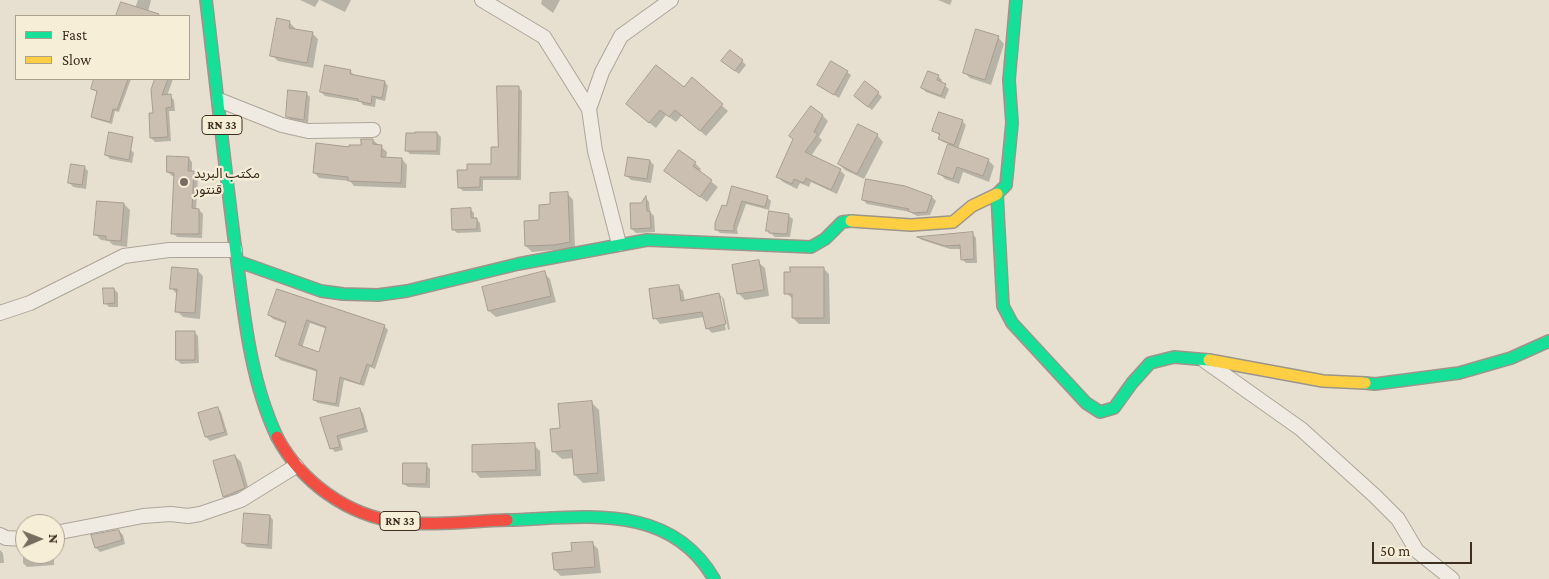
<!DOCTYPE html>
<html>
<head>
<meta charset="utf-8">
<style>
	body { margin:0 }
	#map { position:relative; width:1549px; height:579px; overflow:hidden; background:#e7e0d1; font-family:"Crimson Pro",serif }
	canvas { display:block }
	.legend { position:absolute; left:15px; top:15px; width:175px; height:65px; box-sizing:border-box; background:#f7eed8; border:1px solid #ada18e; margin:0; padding:6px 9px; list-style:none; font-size:15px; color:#3d2e20 }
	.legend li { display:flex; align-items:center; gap:10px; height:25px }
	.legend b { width:25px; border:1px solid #ada18e }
	.north { position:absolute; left:15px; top:514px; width:50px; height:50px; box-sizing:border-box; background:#f7eed8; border:1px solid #ada18e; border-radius:50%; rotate:89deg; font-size:14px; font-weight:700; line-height:20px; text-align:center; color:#3d2e20 }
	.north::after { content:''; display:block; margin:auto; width:18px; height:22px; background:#786c5e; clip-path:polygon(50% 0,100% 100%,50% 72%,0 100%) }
	.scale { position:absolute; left:1372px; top:542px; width:100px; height:22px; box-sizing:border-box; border:2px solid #3d2e20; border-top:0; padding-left:6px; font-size:15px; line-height:18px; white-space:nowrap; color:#3d2e20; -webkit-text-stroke:4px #f7eed8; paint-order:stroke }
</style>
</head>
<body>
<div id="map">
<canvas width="1549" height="579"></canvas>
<ul class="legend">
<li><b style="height:6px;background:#16e098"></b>Fast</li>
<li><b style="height:6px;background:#ffcf43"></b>Slow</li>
</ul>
<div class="north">N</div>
<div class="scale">50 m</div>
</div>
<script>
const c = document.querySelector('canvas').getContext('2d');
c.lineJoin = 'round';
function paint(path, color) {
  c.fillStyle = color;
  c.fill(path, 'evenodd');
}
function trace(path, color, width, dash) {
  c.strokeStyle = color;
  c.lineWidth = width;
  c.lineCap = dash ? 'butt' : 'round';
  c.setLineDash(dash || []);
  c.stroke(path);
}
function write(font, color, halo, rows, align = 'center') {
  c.font = font + ' "Crimson Pro","Noto Sans Arabic",serif';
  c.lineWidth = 4.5;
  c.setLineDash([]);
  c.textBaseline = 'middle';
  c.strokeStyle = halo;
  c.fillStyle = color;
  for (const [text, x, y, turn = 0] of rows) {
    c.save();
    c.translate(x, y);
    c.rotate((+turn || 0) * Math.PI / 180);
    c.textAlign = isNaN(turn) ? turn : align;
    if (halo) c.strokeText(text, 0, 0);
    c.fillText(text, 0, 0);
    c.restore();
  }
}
const shadow = new Path2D(`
	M138 0H151L148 12 157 16H117L121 3 135 8Z
	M300 0H319L315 7Z
	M320 0H351L345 12Z
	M542 0H560L553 13 541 4Z
	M938 0H952L950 5Z
	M289 22 295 28V30L312 33 318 39 313 68 278 61 272 55Z
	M998 37 1004 44 991 85 970 78 964 72Z
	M742 61 746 65 739 74 727 65Z
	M350 71 354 75 385 82 388 86 385 101 376 99 375 107 363 105 361 102 325 96 321 92Z
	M847 72 851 75 839 98 819 85Z
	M938 76 942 80 941 83 949 89 945 99 926 92 922 88Z
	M96 79H131L119 112 115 111 112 124 95 119 92 117 98 92 92 89Z
	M156 79H173L167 96H170L174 100 175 111H169L171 141 155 142 151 138 154 114 153 90Z
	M692 79 728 111 706 136 682 115 676 122 666 115 656 128 633 110 684 89Z
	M519 88 522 91 521 180H483V191H463L459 187 469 171 492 165 500 148Z
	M306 93 310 97 308 123 291 120 287 116Z
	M878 93 882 97 872 110 859 100Z
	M823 116 828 121 819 137 822 140 811 156 840 170 845 175 837 194 811 182 809 187 800 183 797 189 783 182 778 177 794 140Z
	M962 121 966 125 958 149 988 160 994 166 989 182 963 172 959 184 945 179 939 173 949 144 943 142 939 138 940 136 934 131Z
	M437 133 441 137 440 155 410 154 406 150Z
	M877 135 883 142 864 179 845 170 839 164Z
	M373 140 387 152 386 159H402L407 165 406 188 354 186 350 181 319 178 314 172 350 148 362 147Z
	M130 149 134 153 132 163 110 159 106 155Z
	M189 158 192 162V172L198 176 196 210H199L203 214 202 238 177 237 173 233 175 176H172L168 172Z
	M650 161 654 165 651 183 631 180 627 176Z
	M695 163 701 169 699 172 718 187 707 202 665 171Z
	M84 167 88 171 86 189 73 187 70 183Z
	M732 187 767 197 771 201 769 210 746 204 737 229 738 234 720 233 716 229 727 207Z
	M905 187 932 197 936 201 930 215 917 216 910 212 867 204 863 200Z
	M567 193 573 200 575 248 532 252 526 246 552 205Z
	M646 198 649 202 650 212 654 216 655 232 636 233 632 229Z
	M124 204 130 210 127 247 113 245 109 241 101 240 95 234Z
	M470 209 474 213V219H476L480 223 481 232 457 233 453 229Z
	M789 216 793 219 790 237H775L767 230Z
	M973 234 976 238 977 263H966L962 259V249H950L922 240 919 238Z
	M758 262 765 268 769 296 745 300 739 294 734 266Z
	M823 268 829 274 830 324H799L793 318V299L786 293Z
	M197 270 203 276 200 319 183 317 177 311V294L171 288Z
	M544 273 550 279 556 302 496 317 489 311 484 288Z
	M678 286 683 291 685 301 719 294 724 299 730 329 728 330 722 298H719L726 330 712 333 707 328 704 317 660 324 655 318Z
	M114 289 118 293V307H109L105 303Z
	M269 315 384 326 388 330 375 369 370 367 364 386 344 380 339 407 318 403 314 400 318 372 280 360 277 356 287 324 273 319ZM310 323 327 329 319 353 302 348Z
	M194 332 198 336 199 363 181 364 177 360Z
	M591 402 599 410 605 481 583 483 575 475 574 458 562 459 553 451 562 429Z
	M217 408 221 412 228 435 210 441 206 437Z
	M359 409 363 413 368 432 340 439 343 450 335 452 331 448 322 419Z
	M534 445 540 451 541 476 480 478 474 471Z
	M235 456 241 462 250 494 230 502 224 496Z
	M426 465 430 469V488L408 487 404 484Z
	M270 516 273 520 272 549 247 547 243 543Z
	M119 531 123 535 125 544 100 552 96 548 93 536Z
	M592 543 598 549 601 573 561 576 555 570Z
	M25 548V554H54V565L27 567 23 563V549Z
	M0 550 3 553 4 563H0Z`);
const building = new Path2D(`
	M121 2 159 14 158 16H116Z
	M277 18 290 21 289 28 313 32 307 63 270 56Z
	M976 29 999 36 985 80 963 73Z
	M730 50 743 60 735 71 721 61Z
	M831 61 848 71 834 95 817 85Z
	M325 65 351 70 350 74 385 81 382 98 372 96 371 104 358 101V99L320 92Z
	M656 65 684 87 692 77 723 104 700 131 675 110 669 117 660 110 649 123 626 104Z
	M928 71 939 75 937 80 946 84 941 96 921 88Z
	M94 79H128L117 110 113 109 110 122 91 117 97 91 91 89Z
	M155 79H168L162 95 171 94 172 107 166 108 168 137 150 138 149 113H153L151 90Z
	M865 81 879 92 868 107 854 96Z
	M497 86H519L518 177H480V187L458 188 457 170H467V164H491V147H498Z
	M288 90 307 92 304 120 286 117Z
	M811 106 823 115 814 132 818 134 805 152 841 169 831 190 806 178 804 183 794 179 792 184 776 177 793 139 789 136Z
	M939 112 963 120 954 145 938 139 940 134 932 131Z
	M858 124 878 134 857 174 838 164Z
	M109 132 133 137 129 160 105 155Z
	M415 132H437V151H405L406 133H415Z
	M361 139H373V144L382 145 381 157 402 158 401 183 348 181V177L313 173 316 143 349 147V145H361Z
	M948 144 989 159 983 176 957 167 953 179 938 174Z
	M679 150 696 162 693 166 712 180 700 197 664 171Z
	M167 156 189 157 188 171H194L192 208 199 209V234H171L174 173 167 172Z
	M628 157 650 160 647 179 625 176Z
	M71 164 85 166 82 185 68 183Z
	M866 179 905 186 932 196 927 212 913 213 908 211 909 209 862 200Z
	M732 186 768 196 765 207 742 201 734 225V231L715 230V223L722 205 726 206Z
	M568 192 570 242 554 245 525 246 524 221 539 220V205L550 204V193Z
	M646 196 647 211H650L651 228 631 229 630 203H641Z
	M97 201 124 203 121 241 106 240V236L94 235Z
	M471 208V218H477V229L452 230 451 209Z
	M769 211 789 214 787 234 769 233V231H766Z
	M973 232 974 259 961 260 960 245 945 246 917 237Z
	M759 260 764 290 737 294 732 265Z
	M172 267 198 269 195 313 175 312 177 289H170Z
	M790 267H824V318H792V294H784V272H790Z
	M545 271 551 296 488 311 482 287Z
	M679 285 681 301 719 293 726 324 706 329 702 312 653 319 649 289Z
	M103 288H114L115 303 104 304Z
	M277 289 385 325 372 366 367 364 360 384 340 377 336 404 313 400 317 370 275 356 286 322 268 315ZM307 320 326 327 319 352 299 345Z
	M176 331H195V360H176Z
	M592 401 598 473 574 475 572 450 552 452 550 429 560 428 558 404Z
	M218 407 225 432 205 437 198 413Z
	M360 408 365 428 337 436 340 447 330 449 320 418Z
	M535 443 536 470 472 472V445Z
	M235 455 245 488 223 497 213 461Z
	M403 463H427L426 484H403Z
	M244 513 270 515 268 545 242 543Z
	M119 530 122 540 95 548 91 535Z
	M593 542 595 567 554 570 552 553 572 551 571 543Z`);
const street = new Path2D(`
	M482 0 544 37 589 109
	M219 100 282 125 308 131 373 130
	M619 244 595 151 589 109 602 72 621 36 671 0
	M0 313 30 303 124 256 169 250H235
	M1205 361 1301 429 1375 496 1398 519 1417 551 1452 579
	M55 533 143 516 171 514 188 516 200 514 241 500 296 466
	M0 535 6 538 25 539`);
const fast = new Path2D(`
	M206 0C216 84 225 169 236 253 244 314 250 380 277 437
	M1016 0 1009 80 1012 123 1006 185 997 194 1003 306 1012 323 1086 403 1100 412 1114 408 1132 383 1150 363 1174 357 1209 360
	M237 261 321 291 343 294 378 295 407 291 518 264 647 240 811 247 825 239 842 222 851 221
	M1365 383 1375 384 1459 373 1511 358 1549 341
	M507 520C583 518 669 501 714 579`);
const slow = new Path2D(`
	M851 221 911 225 953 222 972 206 997 194
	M1209 360 1323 381 1365 383`);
const jam = new Path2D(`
	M277 437C301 482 348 516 399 522 434 526 471 521 507 520`);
const markers = [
	[184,182,5,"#786c5e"]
];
const shields = [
	[222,125,40],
	[400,521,40]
];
const shieldNames = [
	["RN 33",222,125],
	["RN 33",400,521]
];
const poiNames = [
	["مكتب البريد",194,174],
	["قنتور",194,190]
];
paint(shadow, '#0003');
paint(building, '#cbbfb2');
trace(building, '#a89c90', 1);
trace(street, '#ada599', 16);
trace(fast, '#9c958a', 14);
trace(slow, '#9c958a', 14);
trace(jam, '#9c958a', 14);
trace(street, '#efebe3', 14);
trace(fast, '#16e098', 11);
trace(slow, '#ffcf43', 11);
trace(jam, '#f24e42', 11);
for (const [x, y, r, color] of markers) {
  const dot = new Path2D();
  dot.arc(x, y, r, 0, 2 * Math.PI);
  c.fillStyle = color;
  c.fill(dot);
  trace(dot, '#f7eed8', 2);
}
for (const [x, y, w] of shields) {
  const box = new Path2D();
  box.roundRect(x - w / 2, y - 9.5, w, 19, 4);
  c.fillStyle = '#f7eed8';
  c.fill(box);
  trace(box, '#3d2e20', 1);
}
write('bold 12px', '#3d2e20', null, shieldNames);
write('14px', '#3d2e20', '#f7eed8', poiNames, 'left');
</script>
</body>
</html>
